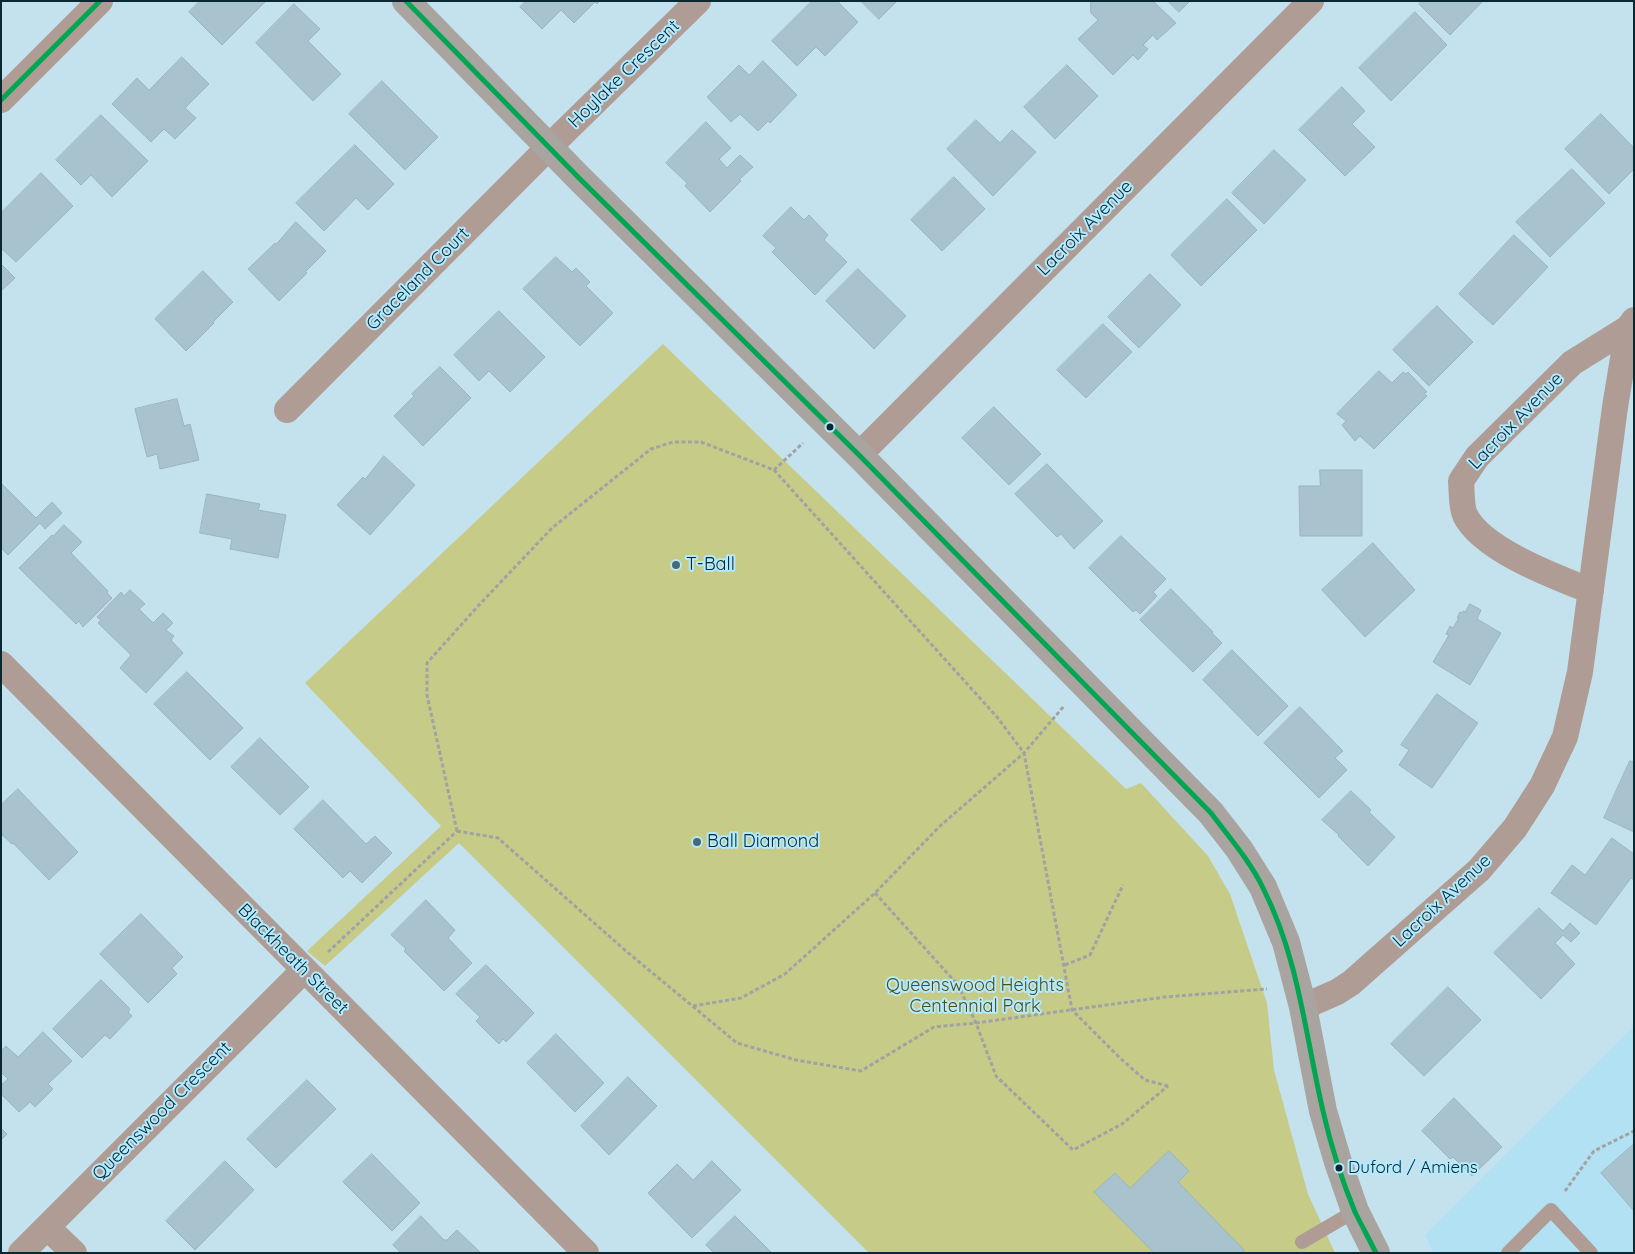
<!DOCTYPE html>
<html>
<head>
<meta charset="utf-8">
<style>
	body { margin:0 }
	#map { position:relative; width:1635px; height:1254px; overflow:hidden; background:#c4e2ee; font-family:Quicksand,sans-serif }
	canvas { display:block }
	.frame { position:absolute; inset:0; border:2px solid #092831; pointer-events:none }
</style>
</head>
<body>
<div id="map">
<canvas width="1635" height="1254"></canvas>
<div class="frame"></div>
</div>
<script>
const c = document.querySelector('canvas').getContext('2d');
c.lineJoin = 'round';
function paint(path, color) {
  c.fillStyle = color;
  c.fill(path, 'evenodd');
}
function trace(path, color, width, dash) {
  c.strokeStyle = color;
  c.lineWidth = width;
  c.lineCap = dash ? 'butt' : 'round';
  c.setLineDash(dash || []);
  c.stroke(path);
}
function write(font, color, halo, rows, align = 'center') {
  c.font = font + ' Quicksand,sans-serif';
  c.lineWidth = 4;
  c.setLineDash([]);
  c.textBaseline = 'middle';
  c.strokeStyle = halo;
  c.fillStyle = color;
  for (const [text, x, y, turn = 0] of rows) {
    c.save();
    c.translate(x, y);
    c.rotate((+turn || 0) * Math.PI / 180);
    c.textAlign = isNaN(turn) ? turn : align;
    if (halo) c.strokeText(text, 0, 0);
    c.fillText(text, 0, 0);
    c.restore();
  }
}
const built = new Path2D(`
	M1634 1026V1253H1434L1425 1235Z`);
const green = new Path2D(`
	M663 344 1126 789 1141 783 1208 856 1230 894 1267 1003 1274 1070 1308 1194 1335 1253H869L459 843 325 966 307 951 441 826 305 683Z`);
const building = new Path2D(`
	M200 1H266L222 45 189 12Z
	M526 1H600L597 4 595 2 574 23 561 10 542 29 520 7Z
	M812 1H837L858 22 825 56 816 47 797 66 772 41Z
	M861 1H897L879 19Z
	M1091 1H1153L1176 23 1157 40 1153 35 1143 45 1148 49 1138 60 1133 55 1113 75 1078 39 1098 20 1091 13Z
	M1168 1H1190L1179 12Z
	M1422 1H1483L1450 35 1419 4Z
	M294 4 320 29 308 41 341 74 313 101 256 43Z
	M1415 12 1447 45 1391 101 1359 68Z
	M182 57 209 84 185 108 196 118 175 139 164 129 151 142 112 104 137 78 149 90Z
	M763 61 797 95 770 123 768 121 758 131 740 114 731 122 707 97 739 65 749 75Z
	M1067 65 1098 96 1055 139 1024 107Z
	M382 81 438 137 405 170 349 114Z
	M1342 87 1365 111 1352 124 1375 147 1345 176 1299 130Z
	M1601 114 1634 148V169L1609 194 1565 149Z
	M101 115 148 161 112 197 91 175 81 185 56 160Z
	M976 120 1000 143 1012 130 1036 152 993 196 947 149Z
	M706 122 731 148 719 159 727 168 740 155 753 167 739 180 741 181 710 212 685 186 687 183 666 163Z
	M355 145 394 184 368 210 356 198 324 231 296 203Z
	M1274 150 1306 180 1264 224 1232 193Z
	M1572 169 1605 203 1550 257 1516 222Z
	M41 173 73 206 16 262 1 248V213Z
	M954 177 985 209 942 251 911 220Z
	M1227 199 1257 230 1201 286 1171 255Z
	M791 207 804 220 809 215 828 235 824 240 847 262 815 295 772 252 776 248 763 236Z
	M296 222 326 251 305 272 307 273 279 301 248 269 275 243 276 244Z
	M1514 235 1548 267 1493 325 1459 294Z
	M556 257 572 272 576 268 590 282 586 286 613 313 580 346 523 289Z
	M1 264 15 278 1 291Z
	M858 269 906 316 874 349 826 301Z
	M203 271 233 302 213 322 214 323 186 351 155 319Z
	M1150 274 1181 305 1139 348 1108 317Z
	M1437 306 1473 342 1429 386 1393 350Z
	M499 311 545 357 510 392 489 371 479 381 454 355Z
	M1103 324 1132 352 1086 398 1057 370Z
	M440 367 471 398 423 446 394 416 414 396 412 394Z
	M1379 371 1392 383 1403 372 1406 374 1408 372 1427 392 1424 393 1427 396 1374 449 1360 436 1355 441 1342 425 1346 421 1337 414Z
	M177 399 184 426 190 424 199 460 160 469 157 454 147 457 135 409Z
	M994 407 1041 454 1009 485 962 438Z
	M384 456 415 485 370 535 337 505 363 477 365 479Z
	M1047 464 1103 521 1074 549 1061 534 1057 537 1015 494Z
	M1320 470H1362V536H1300L1299 486H1320Z
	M1 483 36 518 52 502 62 513 45 529 40 523 8 555 1 548Z
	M207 494 260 504 258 510 286 515 278 558 230 549 232 539 200 533Z
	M64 525 82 542 71 553 108 591 107 593 112 598 83 627 79 621 76 624 19 568 52 535 53 536Z
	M1121 536 1166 579 1153 592 1157 596 1140 614 1136 610 1133 612 1089 568Z
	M1373 543 1415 590 1365 637 1322 590Z
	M1171 589 1213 632 1212 633 1222 643 1193 672 1140 620Z
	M130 590 145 604 139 609 153 623 163 613 173 623 166 630 174 636 171 640 183 653 146 693 120 668 131 655 98 623 101 620 97 617 121 592 124 596Z
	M1470 604 1481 610 1477 619 1501 633 1470 685 1433 662 1449 635 1446 634 1450 626 1453 628 1459 618H1457L1460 612 1462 613 1463 611 1465 612Z
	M1232 650 1288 706 1258 736 1203 680Z
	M187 672 243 728 210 760 154 704Z
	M1437 694 1478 723 1432 788 1399 765 1409 750 1401 745Z
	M1300 707 1343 751 1335 758 1347 770 1319 798 1264 743Z
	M260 738 309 787 280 815 231 767Z
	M1630 761 1634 762V832L1604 818Z
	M18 789 78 852 49 880 13 843 12 844 1 834V805Z
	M1351 791 1371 810 1369 812 1395 837 1368 866 1338 836 1339 835 1322 820Z
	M323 800 366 844 375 836 392 853 362 883 350 871 343 878 294 829Z
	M1612 838 1634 854V880L1631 878 1596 925 1551 893 1572 865 1585 875Z
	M426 900 455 930 448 938 472 963 444 991 404 951 406 949 391 935Z
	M1539 908 1563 931 1570 923 1580 933 1571 942 1563 935 1555 943 1575 964 1541 999 1494 953Z
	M141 914 183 957 172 968 177 974 148 1003 100 954Z
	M486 965 534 1013 506 1042 503 1039 499 1044 476 1021 480 1017 456 994Z
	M101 980 130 1009 128 1012 132 1016 110 1039 105 1035 82 1058 53 1029Z
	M1448 987 1481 1020 1424 1076 1391 1044Z
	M43 1032 72 1061 48 1084 53 1089 35 1107 30 1102 19 1112 1 1094V1085L8 1079 1 1072V1051L6 1046 18 1057Z
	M556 1034 604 1083 575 1112 527 1063Z
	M628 1077 657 1106 609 1155 581 1126Z
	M307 1080 336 1109 276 1168 247 1139Z
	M1454 1098 1502 1147 1472 1176 1453 1157 1450 1159 1422 1131Z
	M1 1128 7 1134 1 1140Z
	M1634 1144V1211L1601 1173Z
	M1169 1151 1189 1171 1178 1182 1244 1250 1242 1253H1154L1094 1192 1115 1173 1130 1188Z
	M372 1154 420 1203 392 1231 343 1182Z
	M225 1161 254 1190 195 1250 166 1221Z
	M712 1161 741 1190 692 1238 648 1193 677 1164 693 1180Z
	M421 1216 444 1240H447L457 1230 481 1253H401L393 1245Z
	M735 1216 772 1253H714L706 1245Z`);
const path = new Path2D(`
	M774 470 803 443
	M457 831 427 695V663L479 605 552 528 651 449 673 442H701L774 470 997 717 1024 753 1072 1010 1120 1058 1145 1080 1168 1086
	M457 831 498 838 626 951 737 1043 796 1060 861 1071 934 1027 976 1023 1165 997 1267 989
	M875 893 958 985 976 1023 996 1076 1073 1150 1122 1124 1168 1086
	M328 952 457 831
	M1065 965 1090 955 1123 885
	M693 1006 741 998 785 974 875 893 939 827 1024 753 1064 706
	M1565 1191 1594 1151 1634 1131`);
const lane = new Path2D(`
	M1302 1242 1355 1211
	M1508 1253 1551 1210 1591 1253`);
const street = new Path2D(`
	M1 100 100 1
	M287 410 549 147 698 1
	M859 455 1311 1
	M1591 591C1556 577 1482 550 1465 515 1461 506 1462 491 1461 481L1477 457 1572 363 1628 328
	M1 664 586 1253
	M1303 1007 1337 992 1351 983 1479 870 1515 828 1542 786 1565 737 1580 672 1615 407 1628 328 1634 320
	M47 1227 74 1253
	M21 1253 304 970`);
const secondary = new Path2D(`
	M406 1 578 177 859 455 1211 813 1239 849 1263 887 1286 942 1303 1007 1323 1111 1338 1162 1355 1211 1376 1253`);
const bus1 = new Path2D(`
	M406 1 578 177 859 455 1211 813C1229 837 1250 861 1263 888 1299 959 1305 1034 1323 1111 1330 1142 1343 1183 1355 1212 1362 1226 1369 1239 1376 1253
	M1 100 100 1`);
const markers = [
	[830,427,4.5,"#092831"],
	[676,565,5,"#4a6973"],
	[697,842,5,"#4a6973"],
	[1339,1168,4.5,"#092831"]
];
const busNames = [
	["Duford / Amiens",1348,1168]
];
const streetNames = [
	["Hoylake Crescent",624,74,-44],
	["Lacroix Avenue",1085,228,-45],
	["Graceland Court",418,279,-45],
	["Lacroix Avenue",1516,421,-46],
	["Lacroix Avenue",1442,901,-43],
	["Blackheath Street",293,959,45],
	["Queenswood Crescent",162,1111,-45]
];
const poiNames = [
	["T-Ball",686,565],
	["Ball Diamond",707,842]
];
const parkNames = [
	["Queenswood Heights",975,986],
	["Centennial Park",975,1007]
];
paint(built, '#b1e1f3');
paint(green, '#c6cb88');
paint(building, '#a8c3cd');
trace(building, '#9ab5bf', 1);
trace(path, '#a1a2a3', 3, [4, 2.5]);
trace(lane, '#ae9c95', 14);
trace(street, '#ae9c95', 26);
trace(secondary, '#aaa4a1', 28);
trace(bus1, '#00a651', 5);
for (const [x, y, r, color] of markers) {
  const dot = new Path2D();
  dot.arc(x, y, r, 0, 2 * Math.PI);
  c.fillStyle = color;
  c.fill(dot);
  trace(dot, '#b2eaff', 2);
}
write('17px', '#092831', '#b2eaff', busNames, 'left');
write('18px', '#092831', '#b2eaff', streetNames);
write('18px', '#092831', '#b2eaff', poiNames, 'left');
write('18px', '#534c11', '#b2eaff', parkNames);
</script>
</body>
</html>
